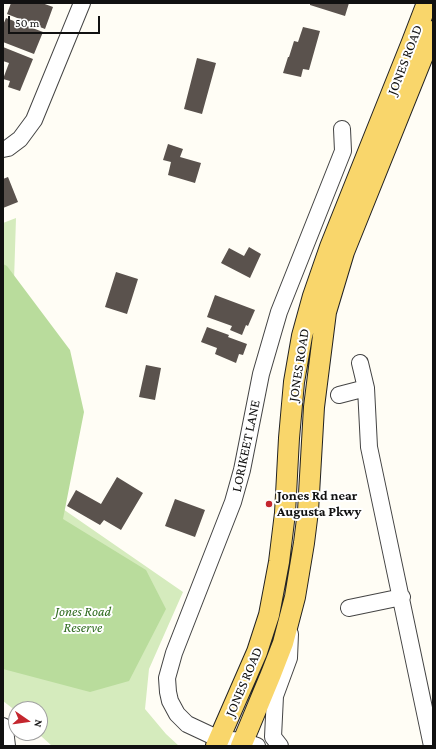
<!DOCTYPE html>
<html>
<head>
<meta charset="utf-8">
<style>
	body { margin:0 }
	#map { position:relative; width:436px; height:749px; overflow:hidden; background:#fffdf5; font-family:"Crimson Pro",serif }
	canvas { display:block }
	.frame { position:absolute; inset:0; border:4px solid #111; pointer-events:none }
	.north { position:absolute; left:8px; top:701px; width:40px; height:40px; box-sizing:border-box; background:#fff; border:1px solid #a0a0a0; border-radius:50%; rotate:103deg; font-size:11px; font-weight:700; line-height:16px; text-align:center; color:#111 }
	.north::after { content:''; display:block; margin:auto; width:14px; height:18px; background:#c4262e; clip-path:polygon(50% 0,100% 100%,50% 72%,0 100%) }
	.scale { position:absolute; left:8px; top:16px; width:92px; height:18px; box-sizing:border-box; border:2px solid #111; border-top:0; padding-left:5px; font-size:12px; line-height:14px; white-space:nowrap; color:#111; -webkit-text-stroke:3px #fff; paint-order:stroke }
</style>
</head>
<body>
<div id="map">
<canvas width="436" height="749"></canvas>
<div class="frame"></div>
<div class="north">N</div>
<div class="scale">50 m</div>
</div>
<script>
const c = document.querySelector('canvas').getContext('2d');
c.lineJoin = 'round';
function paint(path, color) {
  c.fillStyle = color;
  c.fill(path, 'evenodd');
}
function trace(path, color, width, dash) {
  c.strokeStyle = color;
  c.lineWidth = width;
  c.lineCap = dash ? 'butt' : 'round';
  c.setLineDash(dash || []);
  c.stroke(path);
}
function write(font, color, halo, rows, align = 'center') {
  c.font = font + ' "Crimson Pro",serif';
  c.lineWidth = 4;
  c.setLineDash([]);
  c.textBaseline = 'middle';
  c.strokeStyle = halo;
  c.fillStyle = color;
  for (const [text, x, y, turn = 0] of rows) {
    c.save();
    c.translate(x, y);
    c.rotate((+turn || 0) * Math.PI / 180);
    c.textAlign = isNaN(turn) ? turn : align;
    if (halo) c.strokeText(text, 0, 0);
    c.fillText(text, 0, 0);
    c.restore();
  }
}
const green = new Path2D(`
	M16 218 8 470 60 507 183 592 149 669 145 709 166 734 179 746H52L41 736 28 734V733H40V709H16V711L3 701V223Z`);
const forest = new Path2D(`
	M3 264 7 266 70 350 84 412 63 519 146 570 166 609 129 681 90 692 3 669Z`);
const building = new Path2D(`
	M11 3H42L53 7 45 29 7 14Z
	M310 3H349L345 16 310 5Z
	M6 18 43 32 34 54 3 42V25Z
	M303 27 320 31 309 70 303 69 301 77 283 73 288 57H289L294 41 298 42Z
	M3 47 33 59 20 91 8 87 10 81 3 79 9 63 3 61Z
	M197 58 216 63 202 114 184 109Z
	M168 144 183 149 180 157 201 163 195 183 168 175 171 162 163 160Z
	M8 177 18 202 3 208V179Z
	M249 247 261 254 250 278 221 263 229 248 244 256Z
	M116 272 138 279 127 314 105 307Z
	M215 295 255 310 248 326 246 325 242 335 230 330 232 326 207 317Z
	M207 327 229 335 228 337 247 344 243 355 239 354 236 363 215 354 217 348 201 342Z
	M146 365 161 368 155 400 139 397Z
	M117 477 143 493 121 530 104 520 100 525 67 506 76 490 101 504Z
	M175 499 205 510 195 537 165 526Z`);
const minor = new Path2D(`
	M3 149 8 148 20 139 34 120 82 3
	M360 363 366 388 369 447 432 746
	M339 395 366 388
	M349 608 402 597
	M3 726 5 729 7 746
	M257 746 243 741 219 739 187 724 177 714 170 701 168 692 167 678 174 653 233 502 242 470 261 374 279 312 343 151 342 129
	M280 746 273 737 275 696 289 658 290 634`);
const major = new Path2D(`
	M216 746 257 652 269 615 279 562 285 513 289 438 294 382 302 336 313 296 330 247 412 42 427 3
	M241 746 249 727 271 674 283 643 295 597 304 543 308 511 314 407 326 312 344 252 433 31`);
const markers = [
	[269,504,4,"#c4262e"]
];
const streetNames = [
	["JONES ROAD",405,60,-69],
	["JONES ROAD",299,365,-81],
	["LORIKEET LANE",246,446,-78],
	["JONES ROAD",244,682,-67]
];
const poiNames = [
	["Jones Rd near",277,496],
	["Augusta Pkwy",277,512]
];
const parkNames = [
	["Jones Road",83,612],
	["Reserve",83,628]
];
paint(green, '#d5ebbd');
paint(forest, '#b9dc9c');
paint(building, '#5a524d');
trace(minor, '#444', 18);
trace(major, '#222', 22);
trace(minor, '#fff', 16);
trace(major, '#f9d66b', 20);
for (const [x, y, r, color] of markers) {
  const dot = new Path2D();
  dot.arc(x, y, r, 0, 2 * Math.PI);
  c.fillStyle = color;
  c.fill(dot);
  trace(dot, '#fff', 1.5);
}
write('14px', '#111', '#fff', streetNames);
write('bold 14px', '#111', '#fff', poiNames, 'left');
write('italic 14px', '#2f6b1f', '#fff', parkNames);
</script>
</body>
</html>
